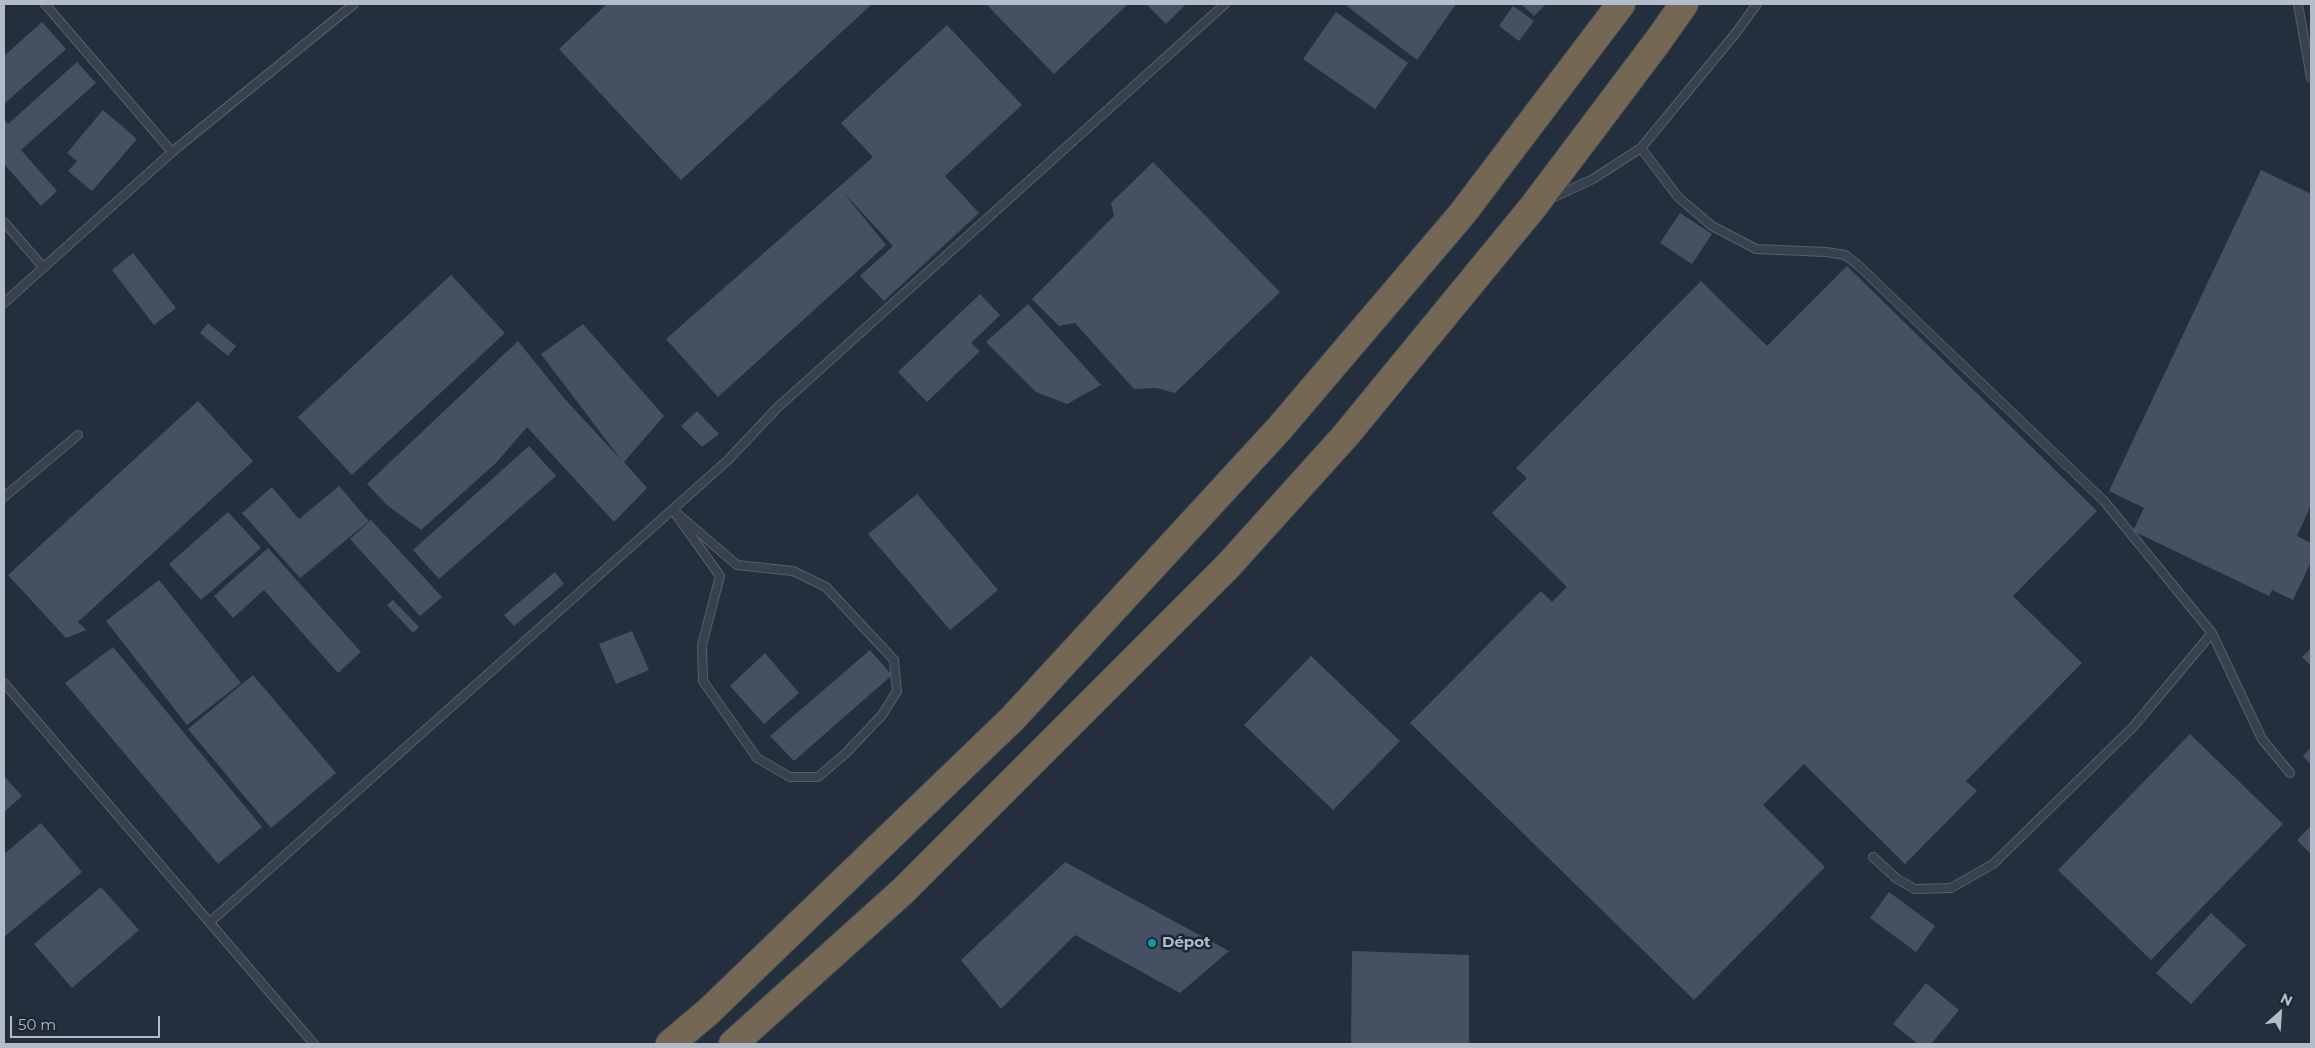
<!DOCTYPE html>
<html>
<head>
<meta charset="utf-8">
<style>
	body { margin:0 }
	#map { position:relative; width:2315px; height:1048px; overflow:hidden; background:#242f3e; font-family:Montserrat,sans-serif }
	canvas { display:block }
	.frame { position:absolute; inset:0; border:5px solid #b4bcc9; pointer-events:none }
	.north { position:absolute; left:2255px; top:988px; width:50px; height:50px; -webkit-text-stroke:4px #1d2633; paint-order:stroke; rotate:26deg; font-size:14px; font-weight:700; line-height:20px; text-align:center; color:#b4bcc9 }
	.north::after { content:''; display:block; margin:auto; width:18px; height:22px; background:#b4bcc9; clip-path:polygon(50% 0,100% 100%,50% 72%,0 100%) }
	.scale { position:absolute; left:10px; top:1016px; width:150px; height:22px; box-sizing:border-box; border:2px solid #b4bcc9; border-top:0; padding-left:6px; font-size:15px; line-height:18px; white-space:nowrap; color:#b4bcc9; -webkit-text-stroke:4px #1d2633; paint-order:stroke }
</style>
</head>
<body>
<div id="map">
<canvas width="2315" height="1048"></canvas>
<div class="frame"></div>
<div class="north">N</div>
<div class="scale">50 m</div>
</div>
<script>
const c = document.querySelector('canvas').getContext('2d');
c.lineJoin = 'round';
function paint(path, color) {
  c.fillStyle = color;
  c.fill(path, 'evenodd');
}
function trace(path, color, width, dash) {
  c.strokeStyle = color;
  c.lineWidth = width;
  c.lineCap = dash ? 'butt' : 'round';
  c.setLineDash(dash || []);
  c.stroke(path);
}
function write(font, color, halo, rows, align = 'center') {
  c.font = font + ' Montserrat,sans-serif';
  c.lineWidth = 5;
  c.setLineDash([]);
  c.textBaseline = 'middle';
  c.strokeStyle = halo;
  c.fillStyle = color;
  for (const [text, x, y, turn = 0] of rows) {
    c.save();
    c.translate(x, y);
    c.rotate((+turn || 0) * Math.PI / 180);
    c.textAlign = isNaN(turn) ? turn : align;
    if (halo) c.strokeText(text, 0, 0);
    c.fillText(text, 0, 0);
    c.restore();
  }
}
const building = new Path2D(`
	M607 4H872L681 180 559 49Z
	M986 4H1128L1054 74Z
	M1146 4H1186L1166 24Z
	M1348 4H1456L1417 60 1347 6Z
	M1521 4H1546L1534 16Z
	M1513 6 1534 21 1519 41 1499 26Z
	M1336 12 1408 63 1375 109 1303 59Z
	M42 22 66 49 4 104V56Z
	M947 25 1022 105 945 176 979 213 884 301 860 276 893 246 843 192 886 245 718 397 666 339 873 157 841 123Z
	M77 62 96 83 21 150 57 191 41 206 5 165 4 166V119L8 124Z
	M103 110 137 139 92 191 68 171 77 161 67 153Z
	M1153 162 1280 292 1175 393 1156 388 1134 389 1075 323 1059 326 1032 299 1114 216 1111 203Z
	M2261 170 2311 194V505L2297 536 2311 543V562L2293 600 2272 590 2269 596 2133 531 2144 508 2109 491Z
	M1680 213 1712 234 1692 264 1660 243Z
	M133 253 176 308 154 325 112 270Z
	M1847 266 2097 511 2013 596 2082 663 1966 781 1977 791 1905 864 1804 764 1763 805 1825 867 1694 1000 1410 723 1541 591 1552 602 1567 587 1492 513 1527 478 1516 468 1701 281 1767 346Z
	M451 275 505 333 352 475 298 417Z
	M980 294 1000 315 971 343 980 351 927 402 898 372Z
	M1028 304 1101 385 1067 404 1036 392 986 342Z
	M208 323 236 346 228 356 200 333Z
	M583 324 664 416 624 462 647 488 614 522 527 427 496 463 421 530 388 506 367 484 518 341 563 397 622 461 541 354Z
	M198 401 253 461 78 622 86 630 66 638 8 575Z
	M697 411 719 434 702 447 681 426Z
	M529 446 556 476 439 579 413 550Z
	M339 486 369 521 300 578 242 513 272 487 299 519Z
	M917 494 998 590 950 630 868 534Z
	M228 512 261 548 201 600 169 564Z
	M371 520 442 597 420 616 350 539Z
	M268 548 361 652 338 673 264 590 233 618 214 596Z
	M555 572 564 584 514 626 504 615Z
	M159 580 241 683 187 725 106 621Z
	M393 600 419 627 413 633 387 605Z
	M632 631 649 670 616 684 599 644Z
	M113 647 262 827 218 864 65 683Z
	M2311 648V666L2302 657Z
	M870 650 892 675 794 761 770 736Z
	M765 653 799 693 764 724 730 686Z
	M1311 656 1400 741 1333 810 1244 725Z
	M253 675 336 773 271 828 188 729Z
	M2190 734 2283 824 2151 960 2058 870Z
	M2311 747V765L2303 756Z
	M4 776 22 796 4 812Z
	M41 823 82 872 4 937V854Z
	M2311 826V854L2297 840Z
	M1065 862 1229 951 1180 993 1075 935 1001 1009 961 960Z
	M101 887 139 930 72 988 34 944Z
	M1889 892 1935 926 1916 952 1870 918Z
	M2211 913 2246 945 2191 1004 2156 973Z
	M1352 951 1469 955V1044H1351Z
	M1926 983 1959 1010 1931 1044H1918L1893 1024Z`);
const lane = new Path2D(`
	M45 4 172 152
	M2298 4 2311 78
	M1641 148 1678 197 1712 226 1756 249 1826 252 1845 255 1858 265 2104 501 2212 633 2133 727 1993 864 1951 888 1915 889 1897 879 1873 857
	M1550 199 1593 179 1641 148 1735 34 1757 4
	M4 222 43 267
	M4 303 172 152 354 4
	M4 497 78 435
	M673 510 737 565 793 571 826 587 894 660 897 691 882 715 846 753 818 777H790L757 758 703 681 702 645 720 576Z
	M2212 633 2262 739 2290 773
	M4 683 314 1044
	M210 922 728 460 777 408 1225 4`);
const highway = new Path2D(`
	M670 1044 708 1012 1013 718 1279 429 1462 214 1621 4
	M733 1044 904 890 1227 567 1346 435 1533 207 1658 41 1684 4`);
const markers = [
	[1152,943,5,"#0f9aa8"]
];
const poiNames = [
	["Dépot",1162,943]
];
paint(building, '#455162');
trace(lane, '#565f6c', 10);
trace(highway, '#434c59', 30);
trace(lane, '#38414e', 8);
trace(highway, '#746855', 28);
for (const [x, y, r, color] of markers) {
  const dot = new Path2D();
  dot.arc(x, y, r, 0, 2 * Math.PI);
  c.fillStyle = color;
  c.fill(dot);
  trace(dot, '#1d2633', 2);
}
write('bold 15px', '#b4bcc9', '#1d2633', poiNames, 'left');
</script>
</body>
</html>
